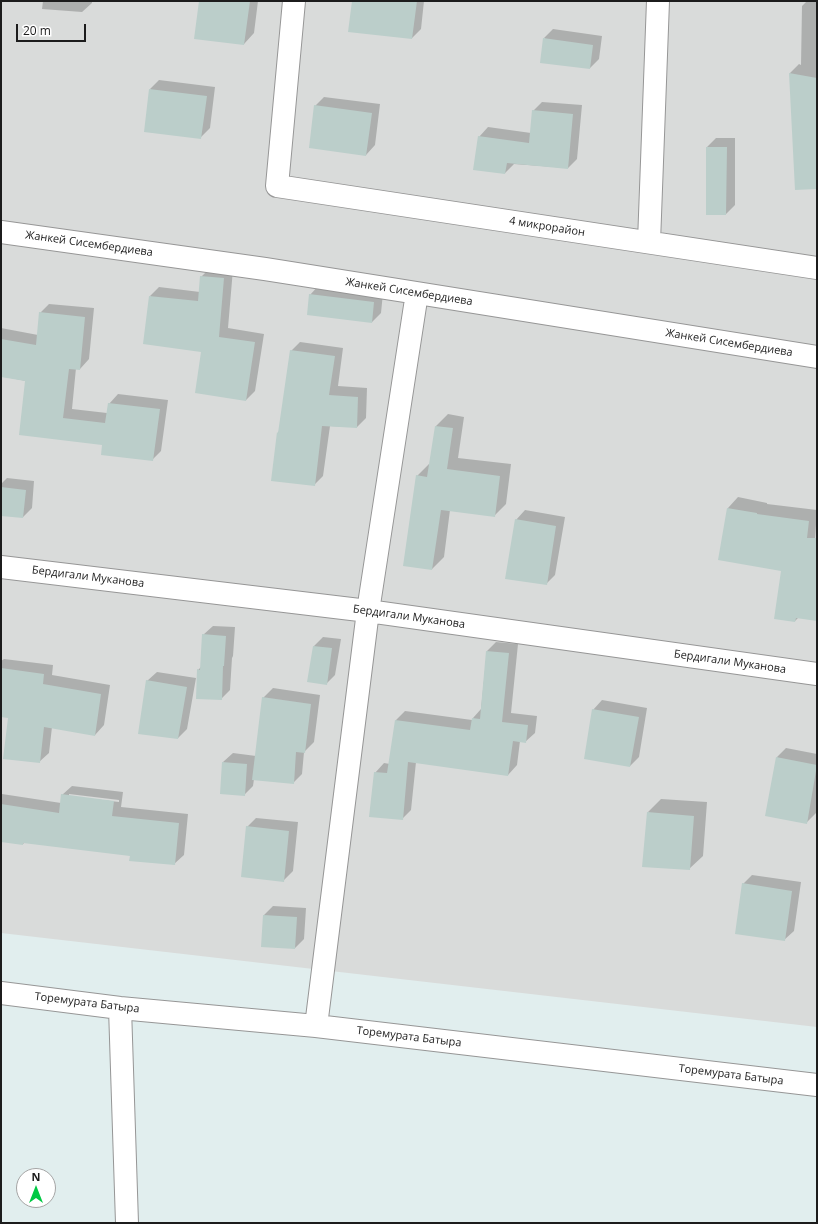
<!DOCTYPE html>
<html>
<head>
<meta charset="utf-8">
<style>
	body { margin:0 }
	#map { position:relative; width:818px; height:1224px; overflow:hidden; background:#e1eeee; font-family:"Open Sans",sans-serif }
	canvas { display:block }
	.frame { position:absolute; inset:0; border:2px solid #1c1c1c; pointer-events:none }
	.north { position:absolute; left:16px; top:1168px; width:40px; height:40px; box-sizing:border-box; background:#fff; border:1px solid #a4a4a4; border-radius:50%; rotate:0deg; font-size:11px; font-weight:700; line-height:16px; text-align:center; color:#1c1c1c }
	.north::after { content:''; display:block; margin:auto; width:14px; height:18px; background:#00c943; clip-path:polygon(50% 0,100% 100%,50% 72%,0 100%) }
	.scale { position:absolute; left:16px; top:24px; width:70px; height:18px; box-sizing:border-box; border:2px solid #1c1c1c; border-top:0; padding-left:5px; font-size:12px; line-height:14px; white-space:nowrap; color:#1c1c1c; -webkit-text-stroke:3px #fff; paint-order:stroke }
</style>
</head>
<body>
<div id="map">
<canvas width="818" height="1224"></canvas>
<div class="frame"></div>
<div class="north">N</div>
<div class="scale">20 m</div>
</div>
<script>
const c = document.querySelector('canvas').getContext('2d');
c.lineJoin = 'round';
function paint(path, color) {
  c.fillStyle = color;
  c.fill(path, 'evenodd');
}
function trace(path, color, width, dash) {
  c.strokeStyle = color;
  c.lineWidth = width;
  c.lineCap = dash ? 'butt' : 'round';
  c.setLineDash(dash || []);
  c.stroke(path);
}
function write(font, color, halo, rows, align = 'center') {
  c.font = font + ' "Open Sans",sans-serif';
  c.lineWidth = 3;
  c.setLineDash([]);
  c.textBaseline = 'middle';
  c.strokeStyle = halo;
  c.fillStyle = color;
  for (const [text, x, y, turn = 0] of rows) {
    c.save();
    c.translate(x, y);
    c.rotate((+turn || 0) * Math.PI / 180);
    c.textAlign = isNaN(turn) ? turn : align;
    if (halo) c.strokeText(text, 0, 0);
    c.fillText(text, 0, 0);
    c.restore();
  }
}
const residential = new Path2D(`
	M1 1H817V1027L1 933Z`);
const shadow = new Path2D(`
	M43 1H92V3L82 12 42 9Z
	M200 1H258L254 33 244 44Z
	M353 1H424L421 29 412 38Z
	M807 1H817V188L790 73 799 64 801 65 802 6Z
	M553 29 602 36 599 59 590 68 544 38Z
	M159 80 215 87 210 128 201 137 150 89Z
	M324 97 380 104 375 145 366 155 315 106Z
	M542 102 582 105 577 159 568 168 514 164 505 173 479 137 488 127 531 133 533 111Z
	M716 138H735V205L726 214 707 147Z
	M210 268 233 269 228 328 264 334 255 391 246 400 202 351 150 296 159 287 200 292 201 277Z
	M319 285 383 293 381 313 372 322 310 295Z
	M49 304 94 308 89 359 80 369 76 368 72 409 107 413 109 404 118 394 168 400 161 451 152 460 103 444 20 434 26 381 1 376V328L38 335 40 313Z
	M300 342 343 348 338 386 367 388 366 418 357 427 330 426 323 476 314 485 278 433 279 431 291 351Z
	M448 414 464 417 458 458 511 464 506 504 494 516 450 510 444 557 432 569 417 476 429 464H430L436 426Z
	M7 478 34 481 32 508 23 517 1 515V484Z
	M738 497 767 503V504L817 510 815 540H817V620L799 617 795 621 782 570 719 559 728 508Z
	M525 510 565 517 555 575 546 584 516 520Z
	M213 626 235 627 233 656 232 658 230 690 221 699 198 670 201 667 203 635Z
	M323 637 341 639 335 675 326 684 314 646Z
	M496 642 518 644 511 713 537 716 535 733 525 742 520 741 517 765 508 775 416 762 411 810 402 819 375 773 384 763 390 764 396 720 405 711 472 720 473 718 481 709 487 651Z
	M4 659 53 665 52 675 110 685 104 725 95 735 52 727 49 753 39 762 9 717 1 716V661Z
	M157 672 196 678 187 729 178 738 147 681Z
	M273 688 320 695 314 742 304 752 302 774 293 783 254 779 253 786 244 795 223 762 233 753 256 756 263 698Z
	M602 700 647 708 639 757 630 766 593 710Z
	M786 748 817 754V807L816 813 807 822 777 757Z
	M72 786 123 792 121 807 188 814 184 855 174 864 131 855 25 842 23 844 1 841V795L2 794 61 803 62 795ZM69 794 119 800V802L69 796Z
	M661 799 707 802 703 856 689 869 648 812Z
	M256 818 298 822 293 871 284 880 247 827Z
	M752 875 801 882 794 931 784 940 743 884Z
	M273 906 306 908 304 939 295 948 262 946 264 915Z`);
const building = new Path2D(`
	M199 1H250L244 45 194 39Z
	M352 1H417L412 39 348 32Z
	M543 38 593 45 590 69 540 63Z
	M789 73 817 78V189L795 190Z
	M149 89 207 96 201 139 144 132Z
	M314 105 372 113 366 156 309 148Z
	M532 110 573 114 568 169 507 163 505 174 473 170 478 136 529 143Z
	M706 147H727L726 215H706Z
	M200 276 224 278 219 337 255 342 246 401 195 393 201 352 143 344 149 296 198 301Z
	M309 294 374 302 372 323 307 315Z
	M39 312 85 317 80 370 69 369 63 418 105 423 108 403 160 409 153 461 101 455 102 445 19 435 25 381 1 377V339L36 345Z
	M290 350 335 356 329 395 358 397 357 428 322 426 315 486 271 481 277 432 278 433Z
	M435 426 453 428 447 469 500 476 495 517 441 510 432 570 403 566 416 475 427 477Z
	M1 487 26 490 23 518 1 516Z
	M727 508 757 513V514L809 521 807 538H817V621L796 618 795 622 774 619 781 571 718 560Z
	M515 519 556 526 547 585 505 579Z
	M202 634 226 636 224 666H223L222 700 196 699 197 669 200 670Z
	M313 646 332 648 327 685 307 682Z
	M486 651 509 653 502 722 528 725 526 743 513 741 508 776 408 762 403 820 369 817 374 772 387 773 395 720 470 730 472 718 480 719Z
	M1 668 44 674 43 684 101 694 95 736 44 727 40 763 3 759 8 718 1 717Z
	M146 680 187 687 178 739 138 734Z
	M262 697 311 704 305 753 296 752 294 784 252 780Z
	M592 709 639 717 630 767 584 759Z
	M776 757 817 765 807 824 765 816Z
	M222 762 247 764 245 796 220 794Z
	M61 794 114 801 112 816 179 823 175 865 129 861 130 856 23 843V845L1 842V804L59 813Z
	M647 812 694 816 690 870 642 867Z
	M246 826 289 831 284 882 241 877Z
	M742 883 792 891 785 941 735 934Z
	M263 915 297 917 295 949 261 947Z`);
const minor = new Path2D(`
	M294 1 277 186 817 268
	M1 232 265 269 417 293 817 357
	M649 242 658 1
	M1 567 368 611 817 674
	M1 993 120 1008 316 1026 817 1085
	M120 1008 127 1223
	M316 1026 368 611 417 293`);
const streetNames = [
	["4 микрорайон",547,227,9],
	["Жанкей Сисембердиева",89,244,8],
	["Жанкей Сисембердиева",409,292,9],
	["Жанкей Сисембердиева",729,343,9],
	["Бердигали Муканова",88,577,7],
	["Бердигали Муканова",409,617,8],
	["Бердигали Муканова",730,662,8],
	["Торемурата Батыра",87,1003,7],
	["Торемурата Батыра",409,1037,7],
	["Торемурата Батыра",731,1075,7]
];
paint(residential, '#d9dbda');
paint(shadow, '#0003');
paint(building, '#bbceca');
trace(minor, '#969696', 24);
trace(minor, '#fff', 22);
write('11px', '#1c1c1c', '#fff', streetNames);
</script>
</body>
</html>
